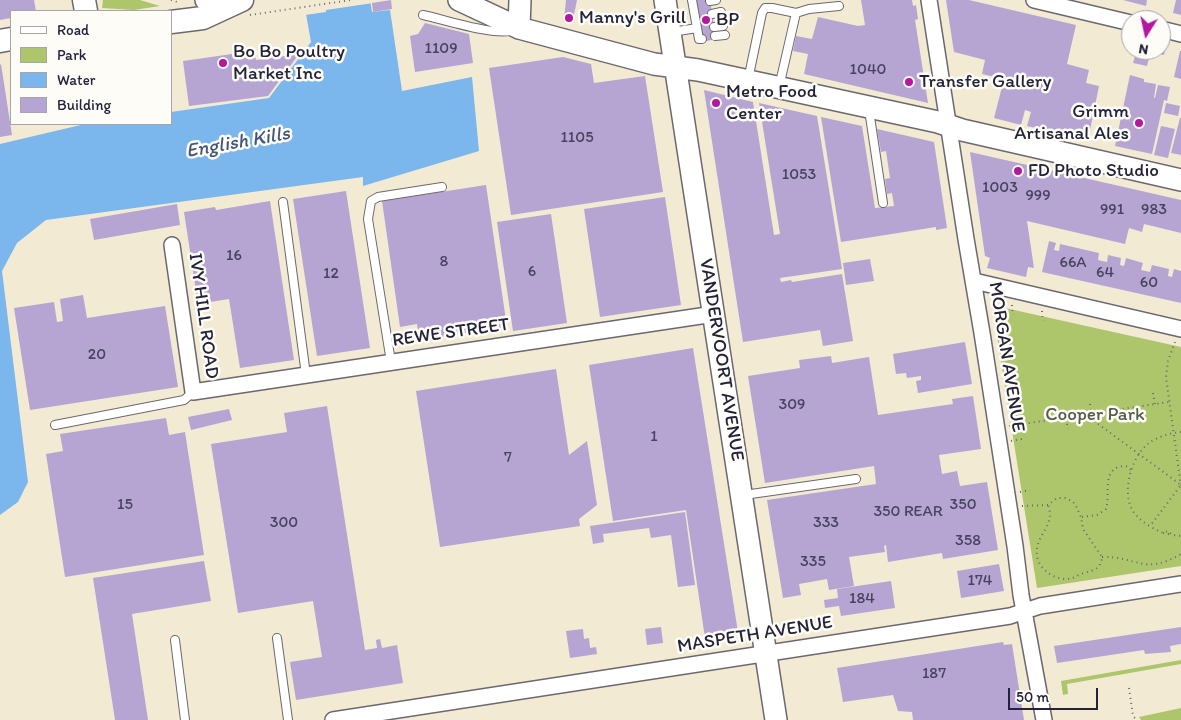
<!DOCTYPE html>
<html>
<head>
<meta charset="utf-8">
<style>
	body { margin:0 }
	#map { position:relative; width:1181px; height:720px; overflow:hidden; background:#f3ead3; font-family:Itim,sans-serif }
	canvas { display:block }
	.legend { position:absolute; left:10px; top:10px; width:162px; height:115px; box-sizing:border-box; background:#fdfcf7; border:1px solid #a5a5ac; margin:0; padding:6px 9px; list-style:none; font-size:15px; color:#22223b }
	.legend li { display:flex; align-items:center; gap:10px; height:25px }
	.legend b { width:25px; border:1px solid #a5a5ac }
	.north { position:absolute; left:1121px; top:10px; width:50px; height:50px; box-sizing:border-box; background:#fdfcf7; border:1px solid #a5a5ac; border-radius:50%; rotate:190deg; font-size:14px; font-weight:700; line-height:20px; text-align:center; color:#22223b }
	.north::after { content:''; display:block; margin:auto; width:18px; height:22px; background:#b5179e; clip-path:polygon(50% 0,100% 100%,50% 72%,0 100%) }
	.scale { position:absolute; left:1008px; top:688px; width:90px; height:22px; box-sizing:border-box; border:2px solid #22223b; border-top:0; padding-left:6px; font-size:15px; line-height:18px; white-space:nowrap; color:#22223b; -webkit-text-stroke:4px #fdfcf7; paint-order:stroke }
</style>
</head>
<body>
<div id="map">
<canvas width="1181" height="720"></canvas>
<ul class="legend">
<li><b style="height:6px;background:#fff"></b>Road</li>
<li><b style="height:14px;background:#adc56b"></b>Park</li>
<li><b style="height:14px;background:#7bb6ed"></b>Water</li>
<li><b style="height:14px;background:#b6a5d3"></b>Building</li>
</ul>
<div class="north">N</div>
<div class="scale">50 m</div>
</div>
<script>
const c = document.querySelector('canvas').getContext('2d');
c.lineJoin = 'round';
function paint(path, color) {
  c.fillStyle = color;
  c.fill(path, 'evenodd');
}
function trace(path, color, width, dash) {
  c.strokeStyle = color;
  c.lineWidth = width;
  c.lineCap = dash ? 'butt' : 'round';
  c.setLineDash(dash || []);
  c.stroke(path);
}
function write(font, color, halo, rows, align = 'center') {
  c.font = font + ' Itim,sans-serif';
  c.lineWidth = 5;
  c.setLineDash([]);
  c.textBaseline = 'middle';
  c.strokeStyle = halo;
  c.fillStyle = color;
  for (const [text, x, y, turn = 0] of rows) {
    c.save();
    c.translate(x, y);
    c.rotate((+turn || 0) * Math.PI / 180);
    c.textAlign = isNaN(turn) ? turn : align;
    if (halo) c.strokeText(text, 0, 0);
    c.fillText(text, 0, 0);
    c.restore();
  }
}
const green = new Path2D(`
	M103 0H140L160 6 134 10 102 8Z
	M996 306 1181 347V566L1037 588 993 311Z
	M1181 660V664L1067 684 1068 694 1063 695 1061 681Z
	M1181 708V720H1141L1139 717Z`);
const water = new Path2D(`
	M322 0H370L372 12 390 10 402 91 472 77 479 151 363 186V177L46 220 17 243 2 271 28 482 18 502 0 515V144L85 124H171V112L269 98 311 42 306 14 324 10Z`);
const pier = new Path2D(`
	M319 0H372L373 3 326 10V12L305 15V12L321 9Z`);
const building = new Path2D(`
	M0 0H34L36 11H11V18L0 20Z
	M391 0 392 9 373 12 372 3Z
	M566 0H577L573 19H564Z
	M695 0H710L716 39 702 42Z
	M861 0H912L913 6 916 5 918 19 915 20 928 103 804 74 808 54 793 51 796 36 812 39 818 17 858 26 865 25Z
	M946 0H969L1076 25 1067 64 1089 70 1086 83 1099 86 1088 140 1027 126 1031 112 1025 110 1021 125 994 118 1004 79 982 74 985 60 954 52Z
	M1123 0H1147L1146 6Z
	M1176 0H1181V15L1173 13Z
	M425 23 469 34 473 63 415 72 410 36 418 34Z
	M1161 44 1166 45 1164 55 1153 53 1154 50H1161Z
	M1137 50H1151L1147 66 1133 63Z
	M1180 51H1181V79L1174 77Z
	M246 52 247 54 254 52 256 60 299 54 268 96 189 106 183 61Z
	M563 57 591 64 594 83 645 76 663 192 511 215 489 68Z
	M1 64 12 135 0 137V65Z
	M1130 75 1144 79V82L1156 84 1154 98H1155L1158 85 1170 87 1167 101 1164 100 1152 154 1115 146Z
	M704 90 753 102 774 235 780 234 759 103 817 116 842 269 780 278 781 282 791 280 792 282 842 274 853 341 823 346 820 330 743 342Z
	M1166 103 1180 106 1178 116 1164 113Z
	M821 117 862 126 875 208 894 206 892 193 887 194 885 179 890 178 886 151 881 152 877 129 934 142 947 228 936 230V227L841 242Z
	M1180 118H1181V155L1171 153Z
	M1161 126 1175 129 1168 158 1154 155Z
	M970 152 1181 200V233L1144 224 1142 232 1129 228 1125 244 1027 221 1034 268 1028 267 1026 277 987 268 990 258 985 256Z
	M486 185 507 327 419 340 417 324 400 327 382 201Z
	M346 191 370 348 317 356 293 199Z
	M665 197 681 305 600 317 584 209Z
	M270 201 294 360 240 368 229 299 198 304 184 212 215 207 216 210Z
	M177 204 180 225 94 240 90 219Z
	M551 214 567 323 513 331 497 222Z
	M1049 241 1056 243 1054 250 1059 251 1060 244 1099 253 1098 260 1102 261 1107 262 1108 255 1121 258 1120 265 1124 266 1126 258 1143 263 1141 270 1150 272 1152 265 1169 269 1168 276 1172 277 1174 269 1181 271V303L1042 272Z
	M870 259 874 281 846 285 843 263Z
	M83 295 87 318 165 306 178 387 30 410 14 308 54 302 57 322 63 321 60 299Z
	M965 342 972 384 918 393 916 381 921 380V376L907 378 906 373 896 374 893 354Z
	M693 348 738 632 705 638 686 510 613 521 589 365Z
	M831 356 832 363 869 357 878 415 953 404 952 399 973 396 981 449 939 455 942 474 957 471 960 486 987 482 998 550 943 559 942 553 888 562 886 545 884 546 885 552 849 557 854 586 829 590 827 579 799 584 801 595 783 598 767 500 876 484 874 466 765 483 748 376 800 368 799 360Z
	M556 369 569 455 587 441 597 505 579 519 580 526 440 547 416 391Z
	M327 406 365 650 377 648 376 640 380 639 382 648 397 645 403 683 296 700 290 662 322 657 313 601 238 613 211 444 287 432 284 413Z
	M229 409 232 420 191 430 188 417Z
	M166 418 169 435 185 432 204 555 65 577 46 454 63 451 60 434Z
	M685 512 695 585 678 587 671 535 651 538 649 528 603 534 604 542 593 544 590 526Z
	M204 561 211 601 132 614 148 720H115L93 578Z
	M999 564 1004 591 961 598 957 571Z
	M891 581 895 608 841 616 839 606 825 608 824 600 838 598 837 589Z
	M661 627 663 643 647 645 645 629Z
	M1181 627V644L1170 646 1171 652 1145 654 1144 650 1057 663 1054 646Z
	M583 629 584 639 589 638 590 648 596 647 597 654 570 658 566 631Z
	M1003 642 1004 645 1012 644 1024 720H913L912 712 898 711 893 695 843 702 837 668Z`);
const path = new Path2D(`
	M171 0 180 3
	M250 15 351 0
	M1012 305 1013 315
	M1042 311 1043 321
	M1175 342 1168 361 1166 377 1181 487
	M1004 391 1014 389
	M1153 393 1155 405
	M1090 404 1092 415
	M1086 415 1181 485 1150 526
	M1066 419 1068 429
	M1009 426 1169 402
	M1181 432C1170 433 1157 437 1149 443 1130 457 1119 499 1137 516 1143 523 1154 529 1163 533L1168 531 1172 535 1181 536
	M1011 441 1022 439
	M1020 492 1030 490
	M1022 506 1048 505 1057 498H1065L1072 501 1075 504 1081 517 1083 529 1102 557C1101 569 1094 570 1084 573 1080 574 1076 576 1073 578 1059 582 1043 573 1038 560 1031 536 1057 528 1048 505
	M1082 517 1097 515 1106 509C1111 494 1100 466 1126 466L1131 470
	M1163 533 1172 535
	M1102 557C1138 556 1143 576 1181 554
	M1129 688 1133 716 1137 720`);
const service = new Path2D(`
	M692 0 699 39H702
	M710 1 716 0
	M796 13 809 9 839 6
	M712 14 721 12
	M423 15C443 19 497 37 513 30
	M714 27 723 26
	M672 32 697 28
	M715 36 725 35
	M748 80 762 13 765 8H772L796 13 779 87
	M869 110 883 203
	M283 202 306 375
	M391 362 368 219 371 201 378 197 442 187
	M55 425 184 400 193 392
	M744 495 856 479
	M277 638 288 720
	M175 640 185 720`);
const minor = new Path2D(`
	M929 0 966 239 982 333 1015 546 1021 595 1044 720
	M1034 0 1131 23
	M1161 29 1181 34
	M172 245 193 392 714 314
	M974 281 1181 329
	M333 720 1010 616 1040 606 1181 584`);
const secondary = new Path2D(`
	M206 0 224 2 237 0
	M459 0 519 28 654 64 698 70 938 122 962 130 1181 180
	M665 0 776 720
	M519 28 520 0`);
const primary = new Path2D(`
	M84 0 86 11
	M171 22 203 18 242 0
	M0 41 11 39`);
const markers = [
	[569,18,5,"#b5179e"],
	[706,20,5,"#b5179e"],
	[223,63,5,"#b5179e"],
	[909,82,5,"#b5179e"],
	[716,103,5,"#b5179e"],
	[1139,123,5,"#b5179e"],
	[1018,171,5,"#b5179e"]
];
const numberNames = [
	["1109",441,49],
	["1040",868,70],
	["1105",577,138],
	["1053",799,175],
	["1003",1000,188],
	["999",1038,196],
	["991",1112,210],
	["983",1154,210],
	["16",234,256],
	["8",444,262],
	["66A",1073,263],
	["6",532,272],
	["64",1105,273],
	["12",331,274],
	["60",1149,283],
	["20",97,355],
	["309",792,405],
	["1",654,437],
	["7",508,458],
	["15",125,505],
	["350",963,505],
	["350 REAR",908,512],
	["300",284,523],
	["333",826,523],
	["358",968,541],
	["335",813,562],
	["174",980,581],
	["184",862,599],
	["187",934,674]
];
const poiNames = [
	["Manny's Grill",579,18],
	["BP",716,20],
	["Bo Bo Poultry",233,52],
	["Market Inc",233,74],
	["Transfer Gallery",919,82],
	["Metro Food",726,92],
	["Center",726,114],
	["Grimm",1129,112,"right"],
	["Artisanal Ales",1129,134,"right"],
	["FD Photo Studio",1028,171]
];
const streetNames = [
	["IVY HILL ROAD",203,316,82],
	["REWE STREET",451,333,-8],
	["MORGAN AVENUE",1006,357,81],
	["VANDERVOORT AVENUE",721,360,81],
	["MASPETH AVENUE",755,635,-9]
];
const parkNames = [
	["Cooper Park",1095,415]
];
const waterNames = [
	["English Kills",238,143,-10]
];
paint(green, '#adc56b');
paint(water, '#7bb6ed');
paint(pier, '#f3ead3');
paint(building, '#b6a5d3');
trace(service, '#6b6870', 10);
trace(minor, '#6b6870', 18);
trace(secondary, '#6b6870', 24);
trace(primary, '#6b6870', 25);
trace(path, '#6b6870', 2, [1, 4]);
trace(service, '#fff', 8);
trace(minor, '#fff', 15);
trace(secondary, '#fff', 21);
trace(primary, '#fff', 22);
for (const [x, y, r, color] of markers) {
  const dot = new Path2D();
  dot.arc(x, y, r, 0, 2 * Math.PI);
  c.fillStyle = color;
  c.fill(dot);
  trace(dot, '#fdfcf7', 2);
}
write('16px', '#474361', null, numberNames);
write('19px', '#22223b', '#fdfcf7', poiNames, 'left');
write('19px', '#22223b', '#fdfcf7', streetNames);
write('19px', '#535b4c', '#fdfcf7', parkNames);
write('italic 20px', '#415679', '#fdfcf7', waterNames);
</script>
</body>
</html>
